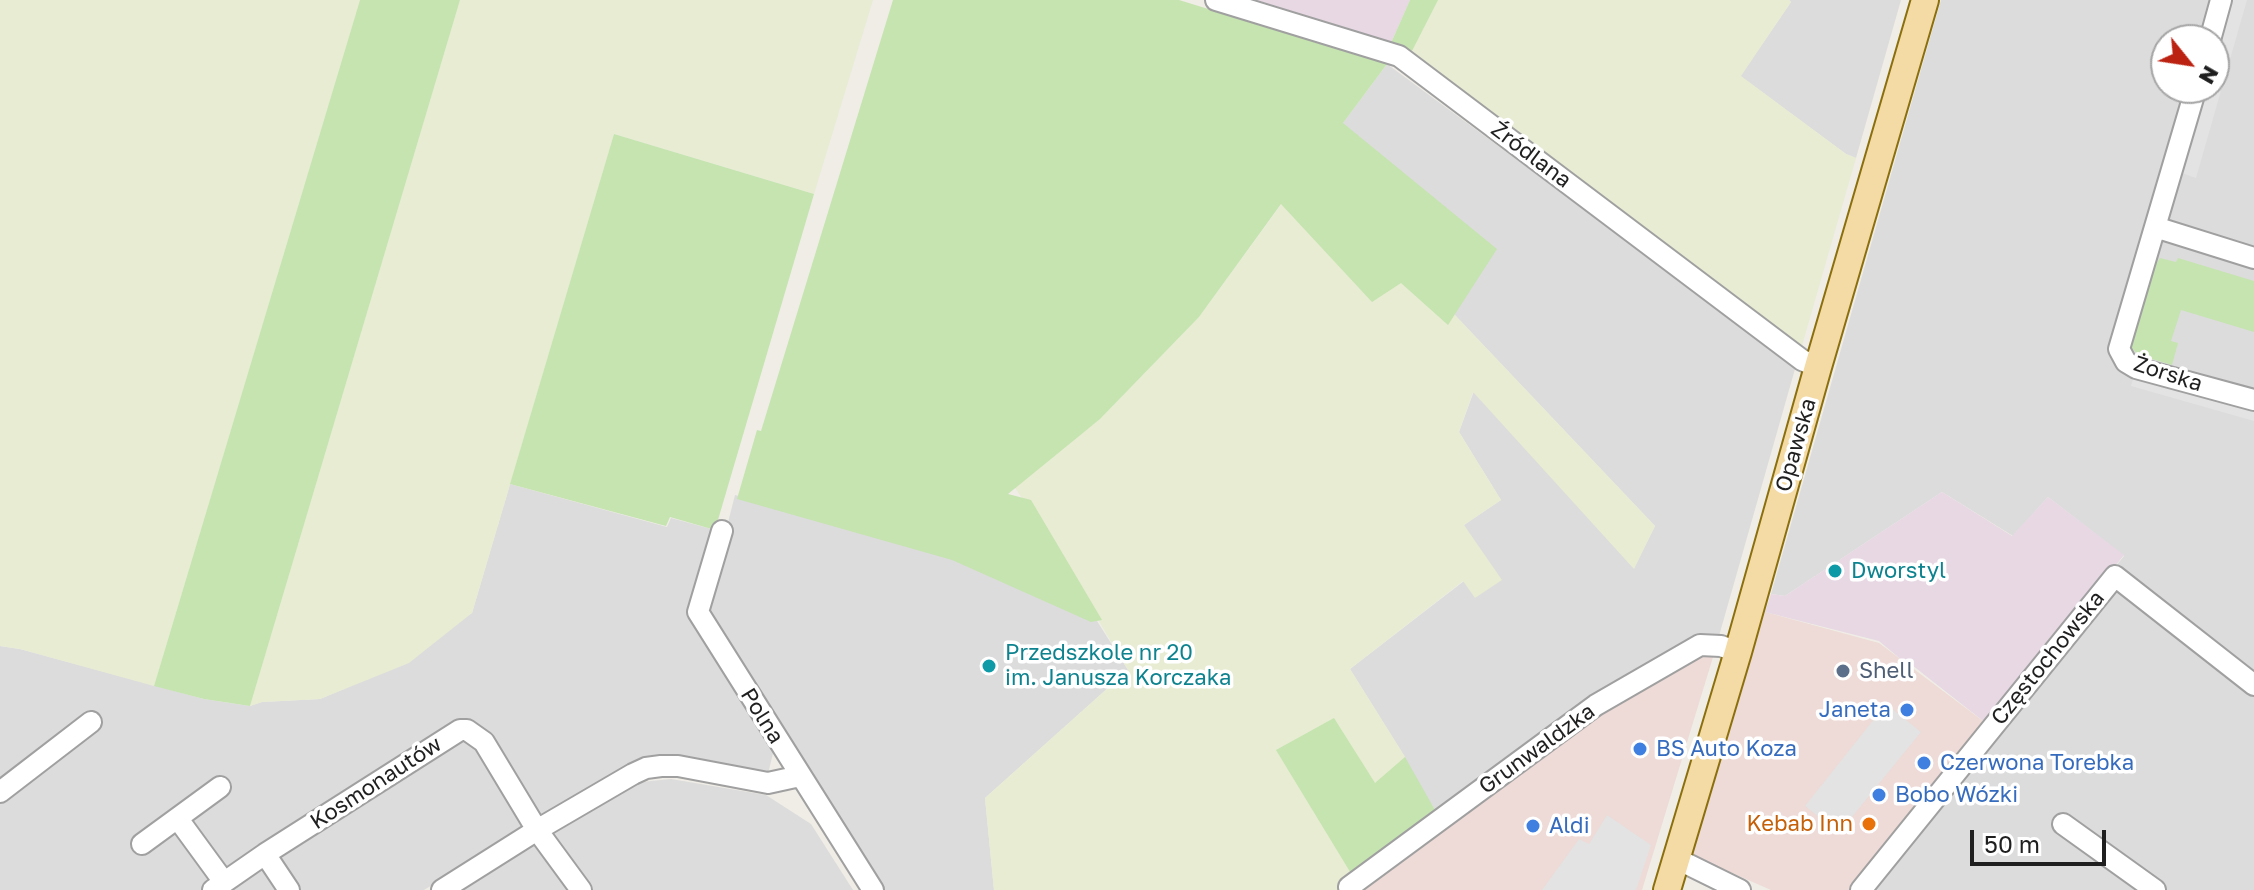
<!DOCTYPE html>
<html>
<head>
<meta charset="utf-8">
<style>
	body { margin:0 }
	#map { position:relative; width:2254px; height:890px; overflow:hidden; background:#efede6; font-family:"Golos Text",sans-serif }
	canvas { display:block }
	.north { position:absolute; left:2150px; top:24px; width:80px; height:80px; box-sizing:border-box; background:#fff; border:2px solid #a5a5a5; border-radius:50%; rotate:120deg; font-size:22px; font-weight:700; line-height:32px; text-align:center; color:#1f1f1f }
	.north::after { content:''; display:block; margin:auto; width:28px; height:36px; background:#bc2211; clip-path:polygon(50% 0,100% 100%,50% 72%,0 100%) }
	.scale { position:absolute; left:1970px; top:830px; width:136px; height:36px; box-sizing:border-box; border:4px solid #1f1f1f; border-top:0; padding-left:10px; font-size:24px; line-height:28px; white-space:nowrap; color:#1f1f1f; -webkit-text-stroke:6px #fff; paint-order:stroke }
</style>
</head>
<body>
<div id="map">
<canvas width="2254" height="890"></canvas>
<div class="north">N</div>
<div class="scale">50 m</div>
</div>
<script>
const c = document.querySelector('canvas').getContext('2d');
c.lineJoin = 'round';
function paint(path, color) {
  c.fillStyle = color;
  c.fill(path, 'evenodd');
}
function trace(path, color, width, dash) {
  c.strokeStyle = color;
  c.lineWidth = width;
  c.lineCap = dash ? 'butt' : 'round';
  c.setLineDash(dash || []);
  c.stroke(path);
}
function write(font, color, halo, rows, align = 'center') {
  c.font = font + ' "Golos Text",sans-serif';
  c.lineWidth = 7;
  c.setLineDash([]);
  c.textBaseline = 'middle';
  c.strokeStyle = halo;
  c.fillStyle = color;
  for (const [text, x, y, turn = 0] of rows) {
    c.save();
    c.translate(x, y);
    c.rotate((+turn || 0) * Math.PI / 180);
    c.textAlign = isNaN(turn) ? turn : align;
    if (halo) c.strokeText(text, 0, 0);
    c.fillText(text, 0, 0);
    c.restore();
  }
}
const residential = new Path2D(`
	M1789 0H1901L1856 158 1846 154 1740 76 1791 2Z
	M1941 0H2254V890H1853L2124 556 2048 497 2013 536 1942 492 1785 596 1771 594ZM2166 40H2214V88H2166Z
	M1387 64 1756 336 1795 369 1713 657 1695 655 1445 824 1404 766 1405 757 1350 669 1464 581V525L1501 500 1459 432 1474 391 1634 568 1655 526 1453 313 1339 128Z
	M510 484 667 527 671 518 715 530 692 609 774 749 768 774 688 759 657 756 634 762 424 890H0V646L20 649 204 699 250 706 262 702 320 699 346 688 472 613Z
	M735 495 941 550 1097 621 1128 670 985 798 994 890H880L706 609Z
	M671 779 766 795 811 824 853 890H460L530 844 641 782Z`);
const commercial = new Path2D(`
	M1765 612 1879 643 1987 724 1853 890H1771L1691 855Z
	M1695 655 1713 657 1642 890H1358L1543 751 1675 665Z`);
const industrial = new Path2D(`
	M1254 0H1410L1391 43Z
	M1942 492 2012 536 2048 497 2124 555 1987 724 1912 665 1910 667 1879 641 1765 612 1771 594 1785 596Z`);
const farmland = new Path2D(`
	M0 0H360L154 686 20 649 0 646Z
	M460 0H873L814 194 614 134 472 613 409 663 320 699 262 702 250 706Z
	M1437 0H1789L1791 2 1741 76 1846 154 1856 158 1801 349 1412 51Z
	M1286 198 1399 269 1453 313 1655 526 1634 569 1473 392 1459 432 1501 500 1464 525 1502 580 1475 598 1463 581 1350 669 1405 757 1404 766 1445 824 1358 890H994L985 798 1128 670 1047 534 1013 485 1100 419 1199 317Z`);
const grass = new Path2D(`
	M360 0H460L250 706 204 699 154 686Z
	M893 0H1179L1387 64 1343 123 1497 249 1448 325 1401 283 1372 302 1281 204 1199 317 1100 419 1008 494 1031 500 1102 620 1091 622 952 560 737 499 757 430 761 431Z
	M1410 0H1438L1412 51 1391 43Z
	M614 134 814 194 715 530 670 517 666 526 510 484Z
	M2160 258 2176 262 2178 258 2254 281V332L2181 310 2171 341 2178 343 2172 365 2138 355 2131 347 2154 267Z
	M1334 718 1375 783 1405 757 1435 810 1352 875 1276 750Z`);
const parking = new Path2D(`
	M2232 0H2247L2196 178 2182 173 2207 88H2214V62Z
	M2135 373 2254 408V421L2131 386Z
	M1886 704 1921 732 1839 833 1805 806Z
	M1607 815 1651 845 1636 890H1542L1579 839 1589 844Z`);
const minor = new Path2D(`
	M1216 0 1399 56 1802 360 1818 367
	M2210 40 2221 0
	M2196 88 2119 349 2126 362 2136 368 2254 400
	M2155 227 2254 258
	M722 531 698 612 873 890
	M0 792 91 722
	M178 819 224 882
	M2063 824 2155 890
	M142 844 220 787
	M265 854 289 890
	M1677 859 1740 890
	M1349 887 1596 705 1700 645 1721 646 1738 652
	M213 890 265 854 460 730H467L484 742 537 830 581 890
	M442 890 537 830 633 774 646 768 661 766H678L768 783 800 776
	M1861 890 2115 576 2254 685`);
const major = new Path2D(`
	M1667 890 1738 652 1818 367 1925 0`);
const markers = [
	[1835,571,8,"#0f9aa8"],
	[989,666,8,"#0f9aa8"],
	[1843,671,8,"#5c6f8a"],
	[1907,710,8,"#3f7fe0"],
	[1640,749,8,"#3f7fe0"],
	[1924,763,8,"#3f7fe0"],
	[1879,795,8,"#3f7fe0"],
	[1869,824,8,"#e8710a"],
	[1533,826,8,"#3f7fe0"]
];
const streetNames = [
	["Źródlana",1531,155,37],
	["Żorska",2168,374,18],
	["Opawska",1796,445,-74],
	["Częstochowska",2048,658,-51],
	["Polna",762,716,58],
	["Grunwaldzka",1537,749,-36],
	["Kosmonautów",376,783,-33]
];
const cultureNames = [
	["Dworstyl",1851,571],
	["Przedszkole nr 20",1005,653],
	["im. Janusza Korczaka",1005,678]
];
const serviceNames = [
	["Shell",1859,671]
];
const shopNames = [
	["Janeta",1891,710,"right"],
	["BS Auto Koza",1656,749],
	["Czerwona Torebka",1940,763],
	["Bobo Wózki",1895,795],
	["Aldi",1549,826]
];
const foodNames = [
	["Kebab Inn",1853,824]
];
paint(residential, '#dddcdc');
paint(commercial, '#eedad6');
paint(industrial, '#e7d8e3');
paint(farmland, '#e7ecd3');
paint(grass, '#c5e4b0');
paint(parking, '#e3e3e3');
trace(minor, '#a0a0a0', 24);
trace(major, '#8c6f0d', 30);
trace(minor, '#fff', 20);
trace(major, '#f4daa5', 26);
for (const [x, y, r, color] of markers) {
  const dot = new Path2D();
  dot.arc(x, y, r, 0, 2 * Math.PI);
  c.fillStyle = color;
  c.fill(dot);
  trace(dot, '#fff', 3);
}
write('22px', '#1f1f1f', '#fff', streetNames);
write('22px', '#0d838f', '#fff', cultureNames, 'left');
write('22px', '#4e5e75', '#fff', serviceNames, 'left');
write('22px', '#366cbe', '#fff', shopNames, 'left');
write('22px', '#c56008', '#fff', foodNames, 'right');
</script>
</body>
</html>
